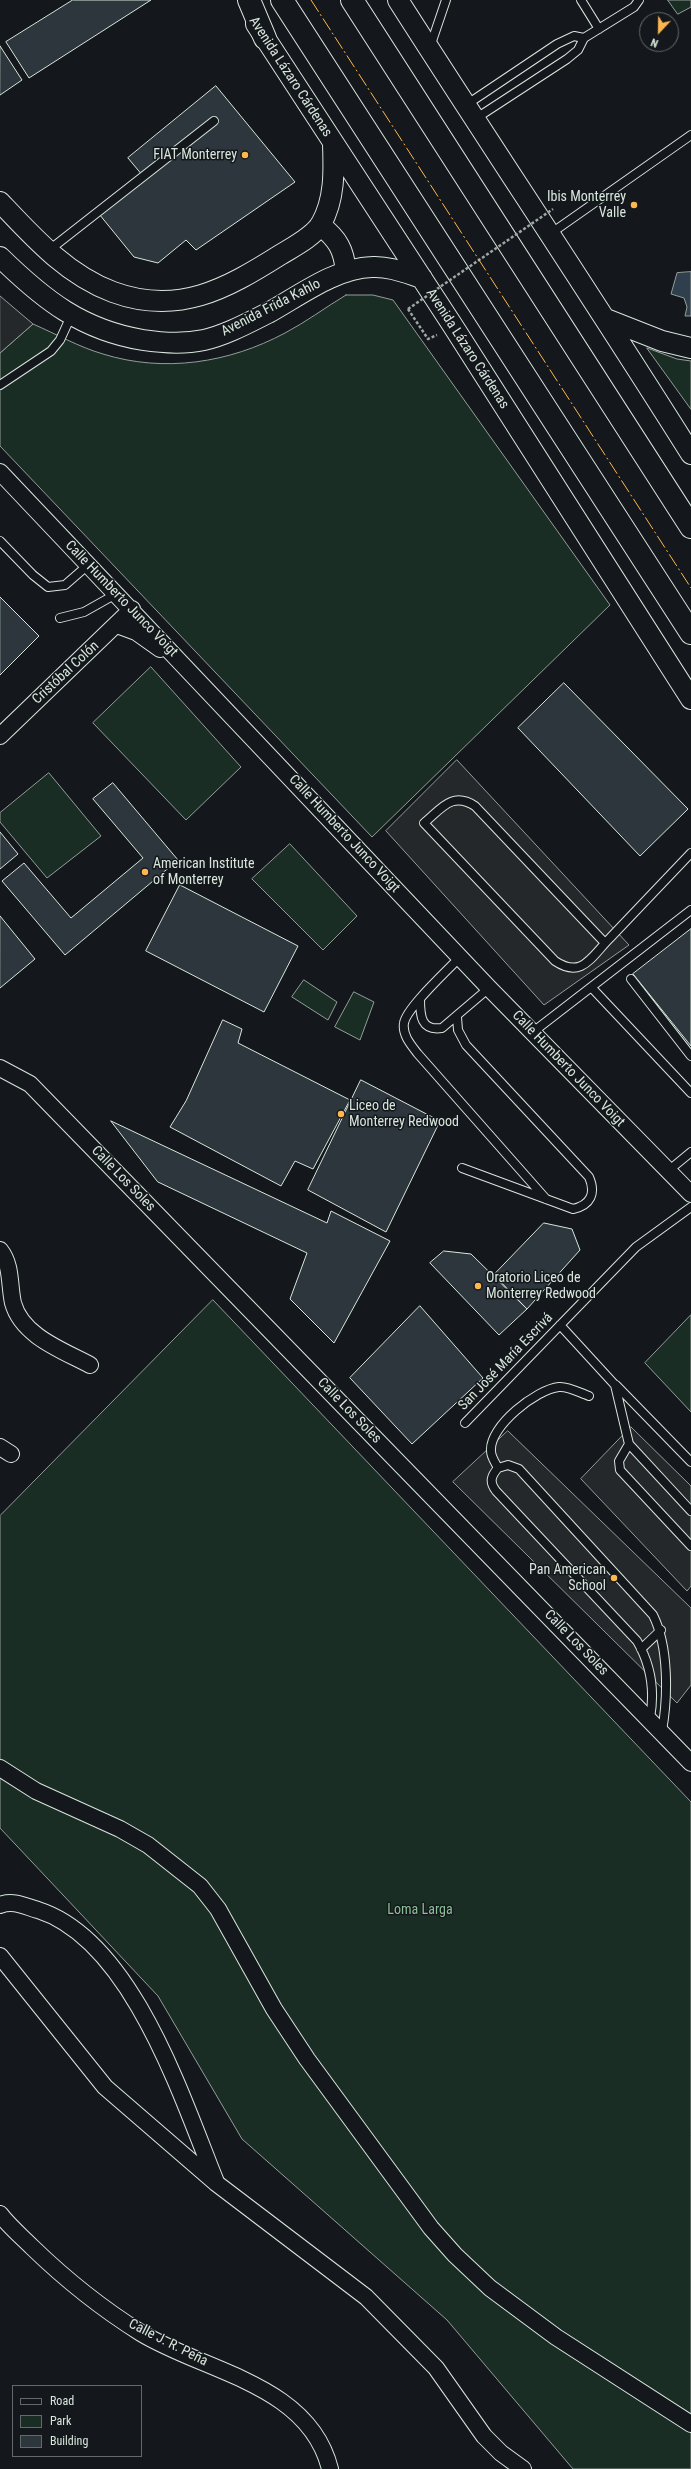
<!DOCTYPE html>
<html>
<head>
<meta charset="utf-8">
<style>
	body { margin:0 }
	#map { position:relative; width:691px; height:2469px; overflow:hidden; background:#14181c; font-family:"Roboto Condensed",sans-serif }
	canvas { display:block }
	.legend { position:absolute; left:12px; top:2385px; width:130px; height:72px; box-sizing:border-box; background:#14181c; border:1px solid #626a69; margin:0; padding:5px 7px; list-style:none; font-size:12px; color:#d8e6dc }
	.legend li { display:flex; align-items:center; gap:8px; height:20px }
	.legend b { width:20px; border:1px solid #626a69 }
	.north { position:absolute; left:639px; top:12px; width:40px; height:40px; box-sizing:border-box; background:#14181c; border:1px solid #626a69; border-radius:50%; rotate:202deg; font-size:11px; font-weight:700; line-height:16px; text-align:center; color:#d8e6dc }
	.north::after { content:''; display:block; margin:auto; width:14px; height:18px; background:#ffb74d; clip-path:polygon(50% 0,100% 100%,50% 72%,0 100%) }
</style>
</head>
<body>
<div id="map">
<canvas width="691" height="2469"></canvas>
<ul class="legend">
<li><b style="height:5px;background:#14181c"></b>Road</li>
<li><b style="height:11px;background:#1a2d24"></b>Park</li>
<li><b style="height:11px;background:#2c363c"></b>Building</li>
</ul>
<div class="north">N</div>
</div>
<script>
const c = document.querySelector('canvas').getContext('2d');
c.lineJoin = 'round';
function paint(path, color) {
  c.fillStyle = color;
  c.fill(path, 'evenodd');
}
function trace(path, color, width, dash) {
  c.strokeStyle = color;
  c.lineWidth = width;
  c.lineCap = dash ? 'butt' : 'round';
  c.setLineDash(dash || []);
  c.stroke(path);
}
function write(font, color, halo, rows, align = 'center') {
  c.font = font + ' "Roboto Condensed",sans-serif';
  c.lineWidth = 3;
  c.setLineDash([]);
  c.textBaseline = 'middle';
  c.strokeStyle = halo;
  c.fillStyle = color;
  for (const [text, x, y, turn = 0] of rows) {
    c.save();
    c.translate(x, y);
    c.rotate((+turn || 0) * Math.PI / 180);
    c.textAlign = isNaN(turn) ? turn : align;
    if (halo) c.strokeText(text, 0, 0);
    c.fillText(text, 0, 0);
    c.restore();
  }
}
const green = new Path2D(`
	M668 0H691V7L678 14Z
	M346 295H373L393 300 610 605 372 837 0 446V353L33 324C56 334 79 347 103 354 164 373 229 363 285 333 306 322 326 307 346 295Z
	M647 348 677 359 691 361V409Z
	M151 667 241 767 186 820 93 723Z
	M49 773 101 836 47 878 0 822V813Z
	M290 844 357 916 323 950 252 879Z
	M304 980 337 1002 328 1020 292 997Z
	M354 992 374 1002 360 1040 335 1027Z
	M213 1300 691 1802V2469H573L447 2320 242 2139 158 1996 0 1828V1516Z
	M691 1315V1412L645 1363Z`);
const parking = new Path2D(`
	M0 296 33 324 0 353Z
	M457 760 629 945 544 1005 386 831Z
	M631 1427 691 1486V1586L687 1591 581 1479Z
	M508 1431 691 1608V1685L677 1703 453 1482Z`);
const water = new Path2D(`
	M691 272V316H685L687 307 684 298 671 294 677 273Z`);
const building = new Path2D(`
	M73 0H151L29 78 6 42Z
	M0 46 22 80 0 95Z
	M216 86 295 182 196 250 186 240 158 263 134 257 95 209 143 176 128 158Z
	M0 597 39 636 0 675Z
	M564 683 688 809 640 856 518 728Z
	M113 783 178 860 65 955 2 881 24 863 71 918 143 858 93 799Z
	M0 832 18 854 0 869Z
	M180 885 298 946 264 1012 146 951Z
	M0 916 35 959 0 988Z
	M691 929V1046L633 974Z
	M223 1020 242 1029 238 1043 350 1100 313 1169 295 1161 281 1186 170 1127 186 1101Z
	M361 1080 440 1121 386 1232 308 1190Z
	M111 1121 327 1223 331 1211 390 1241 334 1343 290 1299 307 1253 158 1182Z
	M544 1223 572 1229 580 1250 527 1309 494 1275Z
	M444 1251 471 1254 527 1309 499 1335 430 1263Z
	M420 1306 483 1378 412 1444 350 1378Z`);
const path = new Path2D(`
	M408 309 428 339 437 335`);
const service = new Path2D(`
	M581 0 599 29
	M430 47 446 0
	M466 105 557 44 574 36 584 38
	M475 119 567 59 578 50 584 38 634 7 639 0
	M550 234 691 135
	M48 251 214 121
	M0 385 51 351 60 340 71 316
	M0 541 33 575 48 587 65 585 88 565
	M60 618 84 612 116 594
	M605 943 475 806C452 791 441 809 424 823L555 961C582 979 591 957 610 938L691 853
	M460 957C448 970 406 1008 404 1023 402 1035 411 1045 418 1054L546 1199
	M631 979 691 1056
	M592 988 691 1093
	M420 999C420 1016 421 1031 442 1028L489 988
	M457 1017 458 1030 466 1045 589 1177C596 1193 591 1205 573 1209L462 1168
	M533 1032 691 910
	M668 1171 691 1152
	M560 1325 615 1385 629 1444 691 1511
	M616 1385 691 1462
	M465 1423 636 1247 691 1207
	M629 1444 619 1461 620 1470 691 1546
	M498 1468C495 1462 491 1457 491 1451 489 1426 537 1389 559 1387 568 1386 580 1393 589 1396
	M641 1649 661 1630
	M650 1718C655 1691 651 1665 637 1641L496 1491C489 1482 491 1476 498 1468L508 1465 519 1469 653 1615C669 1647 668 1697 662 1731`);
const minor = new Path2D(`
	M0 472 489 988 691 1194
	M117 625 136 632 160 649
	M0 736 132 609
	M0 1068 30 1084 691 1763
	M0 1250C12 1265 9 1285 13 1303 22 1336 62 1350 90 1365
	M0 1447 11 1454
	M0 1768 36 1791 120 1829 148 1845 200 1886 218 1909 274 2009 307 2059 431 2228 455 2255 490 2288 556 2337 691 2424
	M0 1905C14 1900 24 1906 38 1910 132 1940 182 2098 216 2182
	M0 1956 105 2087 216 2183 366 2297 436 2368 484 2436 501 2453 523 2469
	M0 2214C9 2226 21 2236 32 2247 65 2279 101 2308 141 2333 205 2372 309 2384 330 2469`);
const tertiary = new Path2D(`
	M398 0C495 152 595 301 691 454
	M256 24 453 326 691 699
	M0 202C33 237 67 275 113 292 178 316 226 289 280 255 293 247 313 237 321 224 335 199 334 171 333 144
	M320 225C338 239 344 250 346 272
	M0 257C44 300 82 330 143 340 163 343 185 344 204 340 226 335 248 323 268 313 299 296 335 268 372 267 389 266 406 273 422 278
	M606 319 662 341 691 348`);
const trunk = new Path2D(`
	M249 0 265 38
	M282 0 691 633
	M352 0 691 527`);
const pathBridge = new Path2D(`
	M408 309 553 209`);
const power = new Path2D(`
	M311 0 691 588`);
const markers = [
	[245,155,4,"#ffb74d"],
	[634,205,4,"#ffb74d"],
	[145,872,4,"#ffb74d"],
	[341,1114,4,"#ffb74d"],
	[478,1286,4,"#ffb74d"],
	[614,1578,4,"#ffb74d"]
];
const streetNames = [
	["Avenida Lázaro Cárdenas",290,77,57],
	["Avenida Frida Kahlo",271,308,-27],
	["Avenida Lázaro Cárdenas",467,349,57],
	["Calle Humberto Junco Voigt",121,599,46],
	["Cristóbal Colón",66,673,-43],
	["Calle Humberto Junco Voigt",344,834,47],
	["Calle Humberto Junco Voigt",568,1069,46],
	["Calle Los Soles",123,1179,46],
	["San José María Escrivá",506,1362,-46],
	["Calle Los Soles",349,1411,46],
	["Calle Los Soles",576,1643,46],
	["Calle J. R. Peña",168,2343,27]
];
const poiNames = [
	["FIAT Monterrey",237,155],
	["Ibis Monterrey",626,197],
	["Valle",626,213],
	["American Institute",153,864,"left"],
	["of Monterrey",153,880,"left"],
	["Liceo de",349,1106,"left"],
	["Monterrey Redwood",349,1122,"left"],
	["Oratorio Liceo de",486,1278,"left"],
	["Monterrey Redwood",486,1294,"left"],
	["Pan American",606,1570],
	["School",606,1586]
];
const parkNames = [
	["Loma Larga",420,1910]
];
paint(green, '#1a2d24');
trace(green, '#939e99', 1);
paint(parking, '#24282b');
trace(parking, '#939e99', 1);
paint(water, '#2f3f4d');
trace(water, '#939e99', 1);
paint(building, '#2c363c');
trace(building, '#d8e6dc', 1);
trace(service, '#d8e6dc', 10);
trace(minor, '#d8e6dc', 18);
trace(tertiary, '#d8e6dc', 22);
trace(trunk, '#d8e6dc', 24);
trace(path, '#9da8a2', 2.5, [3, 2]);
trace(service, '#14181c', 8);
trace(minor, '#14181c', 16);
trace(tertiary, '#14181c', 20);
trace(trunk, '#14181c', 22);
trace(pathBridge, '#9da8a2', 2.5, [3, 2]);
trace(power, '#ffb74d', 1, [14, 3, 2, 3]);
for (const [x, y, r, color] of markers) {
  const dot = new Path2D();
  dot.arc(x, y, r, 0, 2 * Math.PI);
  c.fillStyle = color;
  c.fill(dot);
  trace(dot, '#14181c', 1.5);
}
write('14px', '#d8e6dc', '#14181c', streetNames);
write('14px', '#d8e6dc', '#14181c', poiNames, 'right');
write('14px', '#8ac095', '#14181c', parkNames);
</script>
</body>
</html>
